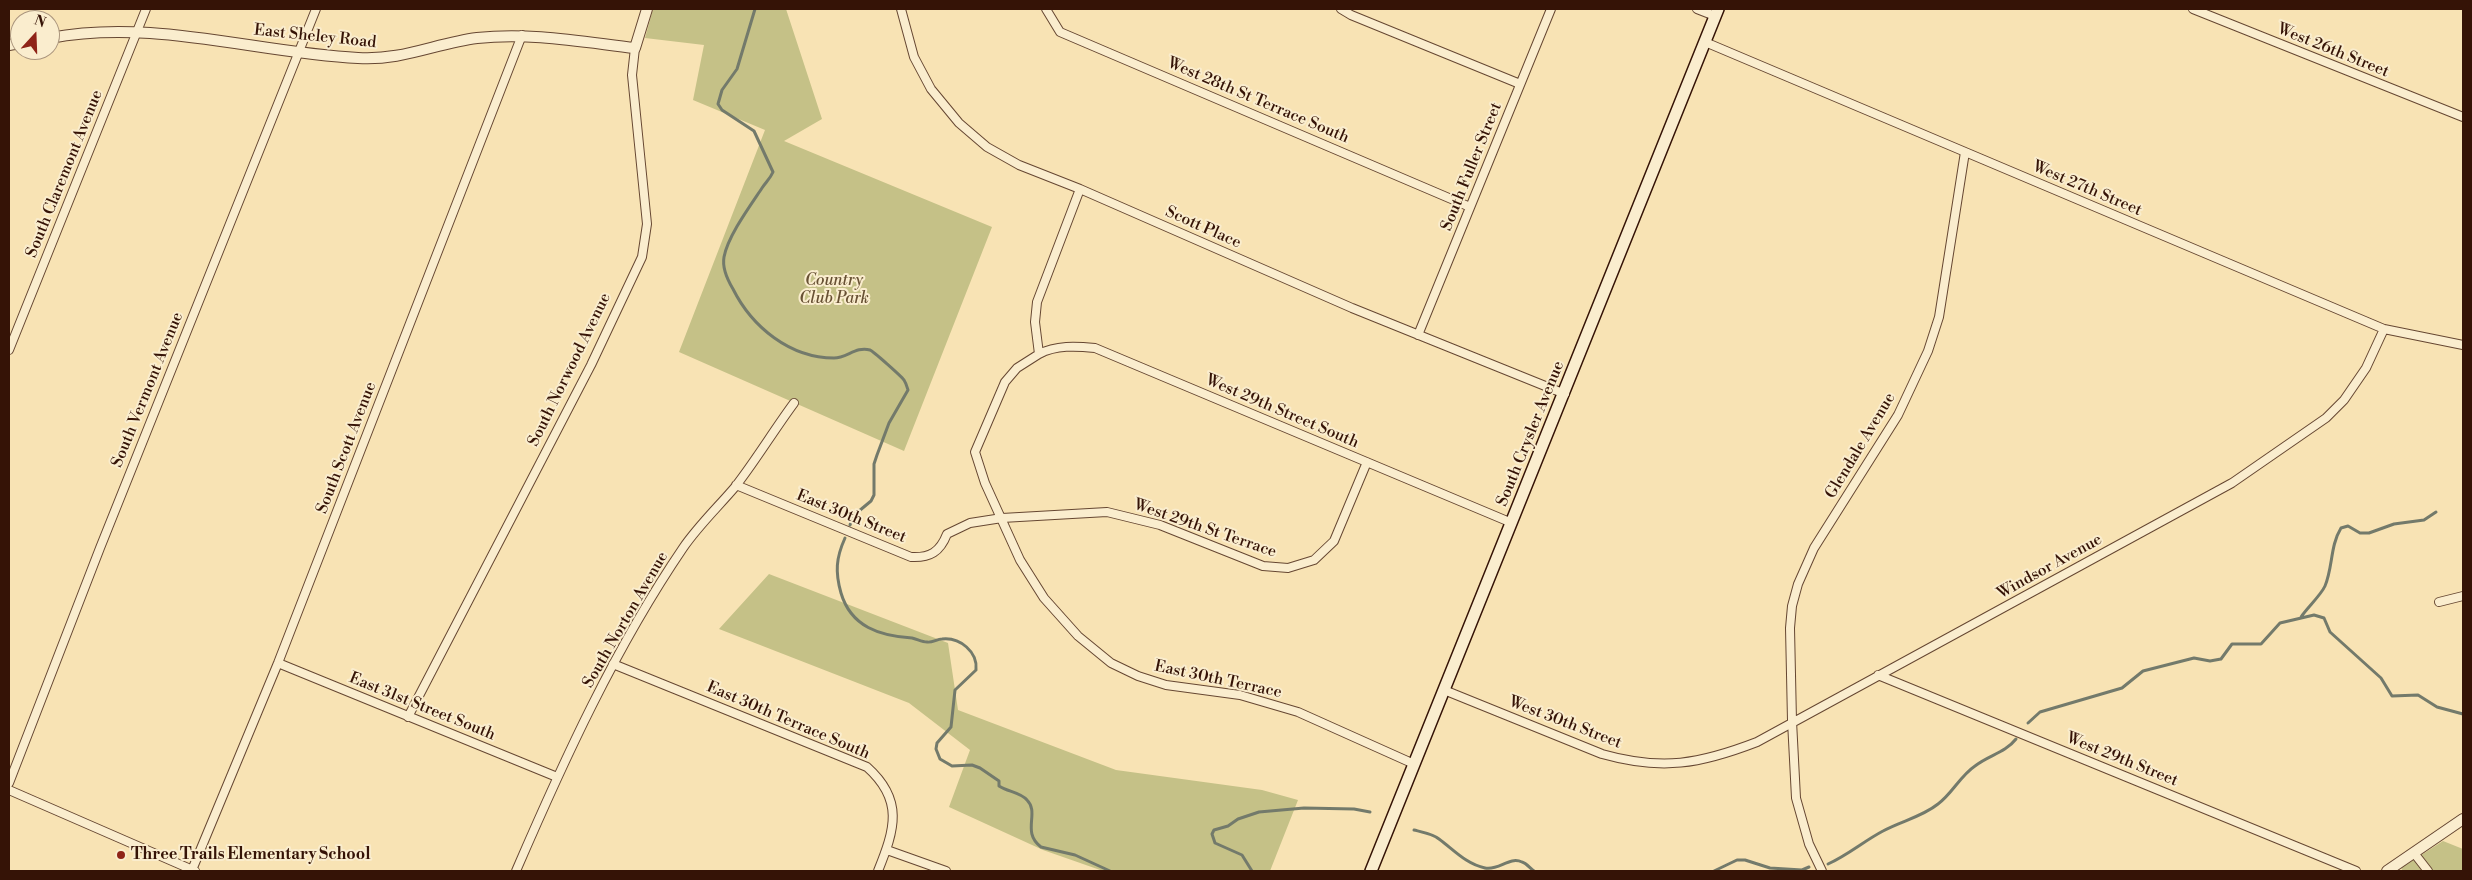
<!DOCTYPE html>
<html>
<head>
<meta charset="utf-8">
<style>
	body { margin:0 }
	#map { position:relative; width:2472px; height:880px; overflow:hidden; background:#f8e3b4; font-family:"Libre Bodoni",serif }
	canvas { display:block }
	.frame { position:absolute; inset:0; border:10px solid #351306; pointer-events:none }
	.north { position:absolute; left:10px; top:10px; width:50px; height:50px; box-sizing:border-box; background:#faedce; border:1px solid #ab967e; border-radius:50%; rotate:20deg; font-size:14px; font-weight:700; line-height:20px; text-align:center; color:#351306 }
	.north::after { content:''; display:block; margin:auto; width:18px; height:22px; background:#8f2418; clip-path:polygon(50% 0,100% 100%,50% 72%,0 100%) }
</style>
</head>
<body>
<div id="map">
<canvas width="2472" height="880"></canvas>
<div class="frame"></div>
<div class="north">N</div>
</div>
<script>
const c = document.querySelector('canvas').getContext('2d');
c.lineJoin = 'round';
function paint(path, color) {
  c.fillStyle = color;
  c.fill(path, 'evenodd');
}
function trace(path, color, width, dash) {
  c.strokeStyle = color;
  c.lineWidth = width;
  c.lineCap = dash ? 'butt' : 'round';
  c.setLineDash(dash || []);
  c.stroke(path);
}
function write(font, color, halo, rows, align = 'center') {
  c.font = font + ' "Libre Bodoni",serif';
  c.lineWidth = 4;
  c.setLineDash([]);
  c.textBaseline = 'middle';
  c.strokeStyle = halo;
  c.fillStyle = color;
  for (const [text, x, y, turn = 0] of rows) {
    c.save();
    c.translate(x, y);
    c.rotate((+turn || 0) * Math.PI / 180);
    c.textAlign = isNaN(turn) ? turn : align;
    if (halo) c.strokeText(text, 0, 0);
    c.fillText(text, 0, 0);
    c.restore();
  }
}
const green = new Path2D(`
	M653 9H786L822 119 784 141 992 227 904 451 679 352 765 130 693 100 704 45 645 38Z
	M769 574 948 643 958 710 1116 770 1262 790 1298 800 1270 871H1103L1043 850 949 807 970 750 909 703 719 629Z
	M2443 841 2463 849V871H2403L2401 868Z`);
const stream = new Path2D(`
	M755 9 737 69 722 90 718 104 722 110 754 131 773 172C770 179 766 182 762 188 750 206 728 236 724 257 722 268 727 279 733 289 752 327 790 358 834 358 847 358 856 346 870 350 873 351 901 376 904 380 906 383 907 387 908 390L889 423 877 455 874 464V495L871 501 853 516 850 525
	M845 538C836 558 835 572 841 593 851 627 880 636 912 638 917 639 922 642 927 642 932 643 937 639 942 639 960 637 978 652 976 670L955 690 951 727 937 743 936 749 940 759 952 766 972 765 980 768 999 781V786C1008 792 1020 792 1027 800 1040 813 1021 832 1041 847L1075 855 1110 871
	M2301 617C2307 608 2321 595 2325 586 2333 567 2330 546 2341 528L2348 526 2360 533H2369L2394 524 2424 520 2436 512
	M2028 723 2040 712 2122 688 2143 671 2194 658 2210 661 2221 659 2232 644H2261L2280 623 2314 615 2324 618 2330 632 2381 678 2392 696 2418 695 2437 707 2463 714
	M1414 830C1422 832 1433 834 1439 839 1454 850 1466 864 1485 868 1499 871 1509 856 1522 862 1526 863 1530 868 1534 871
	M1828 864C1848 855 1864 841 1883 831 1901 821 1922 817 1938 804 1952 794 1960 776 1975 766 1989 755 2005 753 2016 739
	M1252 871 1242 855 1215 843 1212 834 1214 830 1228 826 1238 819 1259 812 1304 808 1354 809 1370 812
	M1714 871 1737 860H1745L1770 868 1802 870 1809 867`);
const minor = new Path2D(`
	M901 9 914 57 931 89 959 123 987 147 1019 165 1080 189 1352 308 1565 394
	M1046 9 1060 32 1470 207
	M1341 9 1351 15 1520 84
	M1697 9 1715 16
	M2193 9 2463 117
	M1705 42 2384 329 2463 345
	M1080 189 1037 302 1035 322 1039 354 1017 368 1005 382 975 452 985 483 1020 560 1044 598 1078 636 1111 663 1138 676 1166 685 1240 695 1298 712 1414 764
	M1418 335 1551 9
	M9 350 146 9
	M1039 354C1056 345 1076 346 1095 348L1512 523
	M736 485 911 557C930 558 940 552 947 534L970 523 1002 518 1107 512 1160 525 1263 566 1288 568 1314 560 1334 541 1367 462
	M2439 602 2463 596
	M278 663 557 777
	M613 664 867 767C904 800 895 829 878 871
	M1878 675 2356 871
	M1444 690 1602 754C1662 771 1700 764 1757 742L2232 483 2326 418 2344 400 2366 368 2384 329
	M408 717 591 365 642 257 647 224 632 75 635 48
	M9 783 100 548 316 9
	M9 790 195 871
	M887 850 946 871
	M2414 853 2428 871
	M192 870 278 663 522 35
	M516 871C564 760 615 648 683 548 698 526 718 507 735 487 756 460 774 430 794 403
	M1822 871 1809 844 1796 798 1792 721 1790 628 1792 606 1798 584 1814 548 1898 415 1928 351 1939 317 1965 152`);
const tertiary = new Path2D(`
	M50 38C153 18 256 53 358 58 401 61 437 43 477 38 530 32 583 42 635 48L647 9
	M9 45 20 43
	M2387 871 2463 819`);
const secondary = new Path2D(`
	M1371 871 1718 9`);
const markers = [
	[121,855,5,"#8f2418"]
];
const streetNames = [
	["East Sheley Road",315,37,6],
	["West 26th Street",2333,51,22],
	["West 28th St Terrace South",1258,101,23],
	["South Fuller Street",1472,167,-68],
	["South Claremont Avenue",65,174,-68],
	["West 27th Street",2087,189,23],
	["Scott Place",1203,228,24],
	["South Norwood Avenue",570,370,-64],
	["South Vermont Avenue",148,390,-68],
	["West 29th Street South",1282,412,23],
	["South Crysler Avenue",1531,434,-68],
	["Glendale Avenue",1861,446,-59],
	["South Scott Avenue",347,448,-69],
	["East 30th Street",851,517,22],
	["West 29th St Terrace",1205,529,19],
	["Windsor Avenue",2050,567,-29],
	["South Norton Avenue",626,620,-60],
	["East 30th Terrace",1218,680,12],
	["East 31st Street South",422,707,22],
	["East 30th Terrace South",788,721,23],
	["West 30th Street",1565,723,21],
	["West 29th Street",2122,760,22]
];
const parkNames = [
	["Country",834,281],
	["Club Park",834,299]
];
const poiNames = [
	["Three Trails Elementary School",131,855]
];
paint(green, '#c5c187');
trace(stream, '#737a6b', 3);
trace(minor, '#664732', 10);
trace(tertiary, '#664732', 12);
trace(secondary, '#351306', 14);
trace(minor, '#faedce', 8);
trace(tertiary, '#faedce', 10);
trace(secondary, '#faedce', 11);
for (const [x, y, r, color] of markers) {
  const dot = new Path2D();
  dot.arc(x, y, r, 0, 2 * Math.PI);
  c.fillStyle = color;
  c.fill(dot);
  trace(dot, '#faedce', 2);
}
write('16px', '#351306', '#faedce', streetNames);
write('italic 16px', '#675033', '#faedce', parkNames);
write('bold 16px', '#351306', '#faedce', poiNames, 'left');
</script>
</body>
</html>
